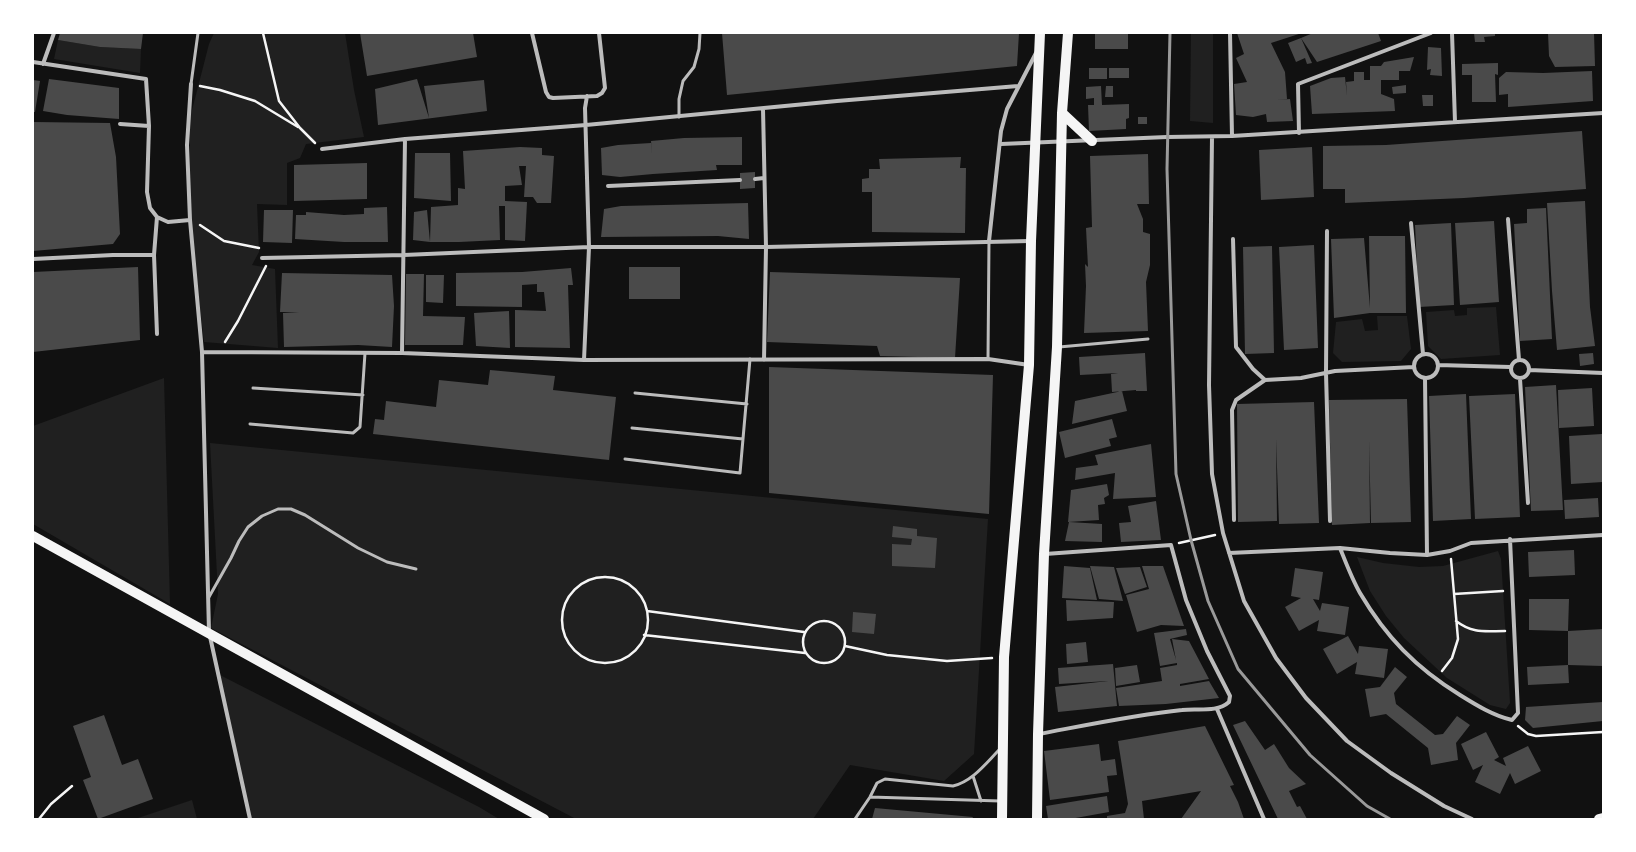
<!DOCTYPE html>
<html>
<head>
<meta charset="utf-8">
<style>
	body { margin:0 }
	#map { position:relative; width:1636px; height:852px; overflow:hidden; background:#111; font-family:Arial,sans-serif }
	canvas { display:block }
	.frame { position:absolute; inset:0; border:34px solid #fff; pointer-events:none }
</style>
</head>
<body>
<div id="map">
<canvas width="1636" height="852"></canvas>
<div class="frame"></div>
</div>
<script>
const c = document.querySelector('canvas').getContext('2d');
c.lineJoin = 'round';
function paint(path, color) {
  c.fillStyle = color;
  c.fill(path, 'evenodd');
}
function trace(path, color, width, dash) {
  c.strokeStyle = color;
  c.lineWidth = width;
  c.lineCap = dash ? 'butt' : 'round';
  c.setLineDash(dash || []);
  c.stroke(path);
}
const green = new Path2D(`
	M214 33H345L354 90 364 137 306 144 300 158 287 163V205L257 204 259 252 252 265 275 269 278 348 204 342 190 220V118L209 44Z
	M1191 33H1213V123L1190 121Z
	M58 40 100 47 141 49 140 73 54 59Z
	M1496 307 1500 355 1441 359 1428 346 1426 312 1454 310 1455 316 1467 315V308Z
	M1377 316H1407L1411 349 1401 361 1342 362 1333 353 1336 322 1362 319 1365 331 1378 330Z
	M164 378 170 604 33 524V426Z
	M210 443 988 519 974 754 944 781 850 765 813 819H576L211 628 218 594Z
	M1498 551 1501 559 1510 703 1506 709 1490 705 1447 678 1404 638 1386 616 1370 591 1357 557 1383 563 1419 567 1443 566Z
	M216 673 479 807 499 819H249Z
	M192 800 197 819H135Z`);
const building = new Path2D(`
	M60 33H143L141 49 100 47 58 40Z
	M360 33H473L477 57 367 76Z
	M722 33H1019L1017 66 727 95Z
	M1095 33H1128V49H1095Z
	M1237 33H1302L1271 43 1285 72 1287 99 1276 100 1290 99 1293 121 1267 122 1266 114 1253 117 1236 115 1234 84 1247 82 1236 58 1244 54Z
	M1313 33H1378L1381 41 1317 62 1301 38 1312 63 1307 64 1305 58 1296 62 1288 43 1301 38Z
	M1474 33H1495V36L1484 37 1485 42H1475Z
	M1548 33H1594L1595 66 1555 67 1549 56Z
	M1428 47 1441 48 1442 76 1430 75 1431 69 1427 70Z
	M1414 57 1410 71H1399V80H1381V94L1394 99 1395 111 1312 114 1310 86 1331 78 1345 77 1347 96 1346 82 1354 81V72H1364V80H1370V66H1381L1384 62Z
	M1498 63V75L1495 74 1496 102H1472V75H1462V64Z
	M1089 68H1107V79H1089Z
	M1109 68H1129V78H1109Z
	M1592 71 1593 101 1508 107V94L1499 95V78L1506 72 1543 73Z
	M49 79 119 88V119L67 115 43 111Z
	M417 79 429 118 424 86 484 80 487 111 378 125 375 89Z
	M33 80 40 81 35 112H33Z
	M1406 85V93L1393 94 1392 87Z
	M1101 86 1102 105 1129 104V118L1126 119V129L1089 131 1088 105H1094V98L1086 99V87Z
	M1106 86H1113V97H1105Z
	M1422 95H1433V106H1423Z
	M1138 117H1147V124H1138Z
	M33 122 110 123 116 157 120 234 113 244 33 251Z
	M1582 131 1586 189 1464 198 1345 203V189H1323V146L1386 145Z
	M742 137V165H716L717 170 653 174 620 177 602 175 601 148 618 145 651 143 652 155 651 141 684 138Z
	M520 147 542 148V155L554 156 551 203H537L533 197H524L526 166H519L522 185 505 186V201L527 202 525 241 505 240V206H499L500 240 459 242H430L413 240 414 212 427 210 430 242 431 207 458 205V188L465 189 463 151Z
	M1312 147 1314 197 1261 200 1259 150Z
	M415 153H450L451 201 414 198Z
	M1148 154 1149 204H1137L1143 219V232L1150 234V265L1146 282 1148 331 1084 333 1086 286 1085 264 1088 267 1086 228 1092 227 1090 156Z
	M961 157 960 168H966L965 233 872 232V192H862V179L869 178V169H880L879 159Z
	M367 163V199L294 201V165Z
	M755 172V188L740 189V173Z
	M1585 201 1590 307 1595 346 1557 350 1552 291 1547 203Z
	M748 203 749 239 718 236 601 237 604 209 621 206Z
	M387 207 388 242H344L295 239 296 215H306V212L344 215 364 214V208Z
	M1546 208 1552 339 1520 341 1514 224 1527 223V209Z
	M264 210H293L292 243 263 242Z
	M1494 221 1499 302 1460 305 1455 223Z
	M1451 223 1454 305 1419 307 1415 225Z
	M1369 236H1405L1406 313H1370L1334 318 1331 239 1364 238 1370 308Z
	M1314 245 1318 348 1284 350 1279 247Z
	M1272 246 1274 353 1245 354 1243 247Z
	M138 267 140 340 33 352V272Z
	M629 267H680V299H629Z
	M571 268 573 285H568L570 348 515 347V310L546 311 544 292H537V284L522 285V307L456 306V273L522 272Z
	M770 272 960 278 955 358 880 356 877 346 767 342Z
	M282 273 392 275 394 306 392 347 358 345 284 347 283 313 299 312H280Z
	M406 274H424L423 316 465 317 463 345H405Z
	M426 275H444L443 303 426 302Z
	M509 311 510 348 476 346 474 313Z
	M1145 353 1147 391H1136V390L1112 392 1111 374 1118 373 1080 375 1079 357Z
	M1593 353 1594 364 1580 366 1579 354Z
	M769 367 993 375 989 514 769 493Z
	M490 370 555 376 553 390 616 397 609 460 373 434 375 419 384 420 386 401 436 407 439 380 488 385Z
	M1556 385 1563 510 1531 511 1525 387Z
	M1592 388 1594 426 1559 428 1558 390Z
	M1122 391 1127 411 1072 424 1075 401Z
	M1466 394 1471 519 1433 521 1429 396Z
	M1515 394 1520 517 1475 519 1469 396Z
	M1407 399 1411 522 1371 523 1369 440 1370 523 1332 525 1329 400Z
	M1314 402 1319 523 1279 524 1276 439 1277 521 1238 522 1237 404Z
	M1112 419 1117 437 1109 439 1111 446 1065 458 1059 432Z
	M1602 434 1603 482 1571 484 1569 436Z
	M1151 444 1156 497 1113 499 1115 473 1075 480 1076 468 1098 465 1095 455Z
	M1107 484 1109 495 1104 498 1105 504 1098 505 1099 520 1068 522 1071 490Z
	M1598 498 1599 517 1565 519 1564 500Z
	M1156 501 1161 540 1121 542 1119 523 1131 522 1128 506Z
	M1069 522 1102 524V542L1065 541Z
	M893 526 917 529V536L937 538 935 568 892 566V544L911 545 912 539 892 537Z
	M1574 550 1575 575 1529 577 1528 552Z
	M1064 566 1090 568 1097 600 1062 598Z
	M1090 566 1114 567 1123 601 1099 599Z
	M1142 566H1163L1184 626 1161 625 1137 632 1126 595 1149 589Z
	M1140 567 1147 587 1125 594 1116 568Z
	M1295 568 1323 572 1319 600 1313 599 1320 611 1322 603 1349 607 1345 635 1317 631 1319 620 1299 631 1285 607 1301 598 1291 596Z
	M1529 599H1569L1568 631 1529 630Z
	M1066 600 1114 602 1113 618 1067 621Z
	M853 612 876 614 874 634 852 632Z
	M1186 629 1187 635 1170 639 1176 660 1172 639 1189 641 1209 679 1180 684V686L1209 681 1219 698 1166 704 1119 706 1116 688 1162 681 1160 668 1177 665V663L1160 666 1154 633Z
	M1603 629V666L1568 665V631Z
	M1348 636 1358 654 1359 646 1388 649 1384 678 1355 674 1357 662 1337 674 1323 649Z
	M1086 642 1088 662 1067 664 1066 644Z
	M1113 664 1117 706 1058 712 1055 687 1108 681 1059 684 1058 668Z
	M1137 665 1140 682 1116 686 1115 668Z
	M1568 665 1569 683 1528 685 1527 667Z
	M1395 667 1407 677 1394 693 1396 704 1435 735 1443 734 1457 716 1470 725 1456 743 1458 760 1431 765 1428 748 1386 714 1370 717 1365 689 1380 687Z
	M1603 702V721L1533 728 1525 720 1526 707Z
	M104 715 122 765 138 759 153 799 98 819 83 780 91 777 73 726Z
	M1245 721 1265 750 1274 744 1289 768 1306 784 1289 791 1297 807 1300 806 1307 819H1278L1233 725Z
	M1205 726 1234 785 1230 786 1238 802 1244 819H1181L1201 791 1142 801 1144 819H1107V816L1125 813 1128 804 1118 741Z
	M1486 732 1499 757 1494 760 1506 766 1503 758 1528 746 1541 771 1515 784 1510 773 1500 794 1475 782 1483 765 1473 770 1461 744Z
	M1099 744 1101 761 1115 759 1117 775 1107 776 1109 792 1050 800 1044 751Z
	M1107 796 1109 812 1070 819H1048L1046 806Z
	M875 808 973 817 972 819H872Z`);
const path = new Path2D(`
	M263 33 279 101 300 128 315 143
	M200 86 220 90 255 101 298 127
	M200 225 224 241 259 248
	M225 342 238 321 266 266
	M1179 543 1215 535
	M562 620a43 43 0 1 1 86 0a43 43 0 1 1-86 0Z
	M1454 594 1503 591
	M647 611 804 632
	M803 642a21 21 0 1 1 42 0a21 21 0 1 1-42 0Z
	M1456 621C1473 634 1485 631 1505 631
	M644 635 805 653
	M845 646 887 655 947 661 992 658
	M1442 671 1452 658 1458 639 1451 559
	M1518 726 1528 734 1536 736 1603 732
	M39 819 51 804 72 786`);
const service = new Path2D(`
	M191 84 198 33
	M679 117V99L683 81 694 67 699 49 700 33
	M1059 347 1148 339
	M988 359 989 241
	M253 388 363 395
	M635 393 747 404
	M250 424 353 433 360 427 365 353
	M632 428 743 439
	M625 459 740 473 750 359
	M209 597 231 558 239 541 248 527 262 516 278 509H291L305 515 358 548 387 562 416 569
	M973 776 981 801
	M870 797 1000 801
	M855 819 870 797 877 783 885 779 953 786C973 781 986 763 1000 749`);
const minor = new Path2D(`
	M532 33 546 92 549 97 553 98 597 96 602 93 605 88 599 33
	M1230 33 1232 136
	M1452 33 1455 122
	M33 62 146 79 149 126 147 192 150 208 157 217 168 222 190 220
	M43 64 54 33
	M191 84 187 145 190 220 202 352 209 632 250 819
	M763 109 766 247 764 360
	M120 124 149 126
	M1299 133 1298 84 1431 33
	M1212 137 1209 385 1212 474 1223 533 1244 601 1276 658 1306 698 1347 741 1391 773 1444 806 1472 819
	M1001 144 1167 137 1232 136 1603 113
	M322 149 405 139 586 125 837 101 1018 86
	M755 179 764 178
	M608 186 740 180
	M1508 219 1519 360
	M1411 223 1423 354
	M1327 231 1326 373 1330 521
	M1233 239 1236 347 1253 369 1265 380
	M989 241 1001 131 1007 109 1036 53
	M262 258 404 255 589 247H766L1030 241
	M33 259 113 255H154
	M157 334 154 255 157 217
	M202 352 402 353 584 360 988 359 1029 365
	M402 353 405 139
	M1414 366a12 12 0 1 1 24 0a12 12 0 1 1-24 0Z
	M1511 369a9 9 0 1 1 18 0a9 9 0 1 1-18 0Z
	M584 360 589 247 585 108 587 96
	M1438 365 1510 367
	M1529 370 1603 373
	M1425 378 1427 555
	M1520 379 1528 503
	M1234 520 1232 410 1236 400 1265 380 1301 378 1335 371 1414 367
	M1340 548C1346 563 1352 579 1360 593 1386 637 1416 668 1460 695 1476 705 1494 716 1512 720L1518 713 1510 539
	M1229 553 1340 548 1390 553 1427 555 1450 551 1471 543 1603 535
	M1217 709 1264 819
	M1039 734C1087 725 1134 715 1182 710 1197 708 1217 713 1229 702L1230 696 1207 651 1186 600 1171 545 1045 554`);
const primary = new Path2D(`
	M1062 113 1092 141
	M33 536 544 819
	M1002 819 1004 657 1029 365 1031 241 1040 33
	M1037 819 1038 734 1044 554 1057 347 1062 113 1068 33
	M1599 819 1603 818`);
const rail = new Path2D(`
	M1170 33 1167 169 1176 474 1191 540 1208 601 1238 669 1310 755 1367 806 1390 819`);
paint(green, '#202020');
paint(building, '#4a4a4a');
trace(path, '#f5f5f5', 2.5);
trace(service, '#bcbcbc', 3);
trace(minor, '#bcbcbc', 4);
trace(primary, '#f5f5f5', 10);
trace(rail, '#9a9a9a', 3);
</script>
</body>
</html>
